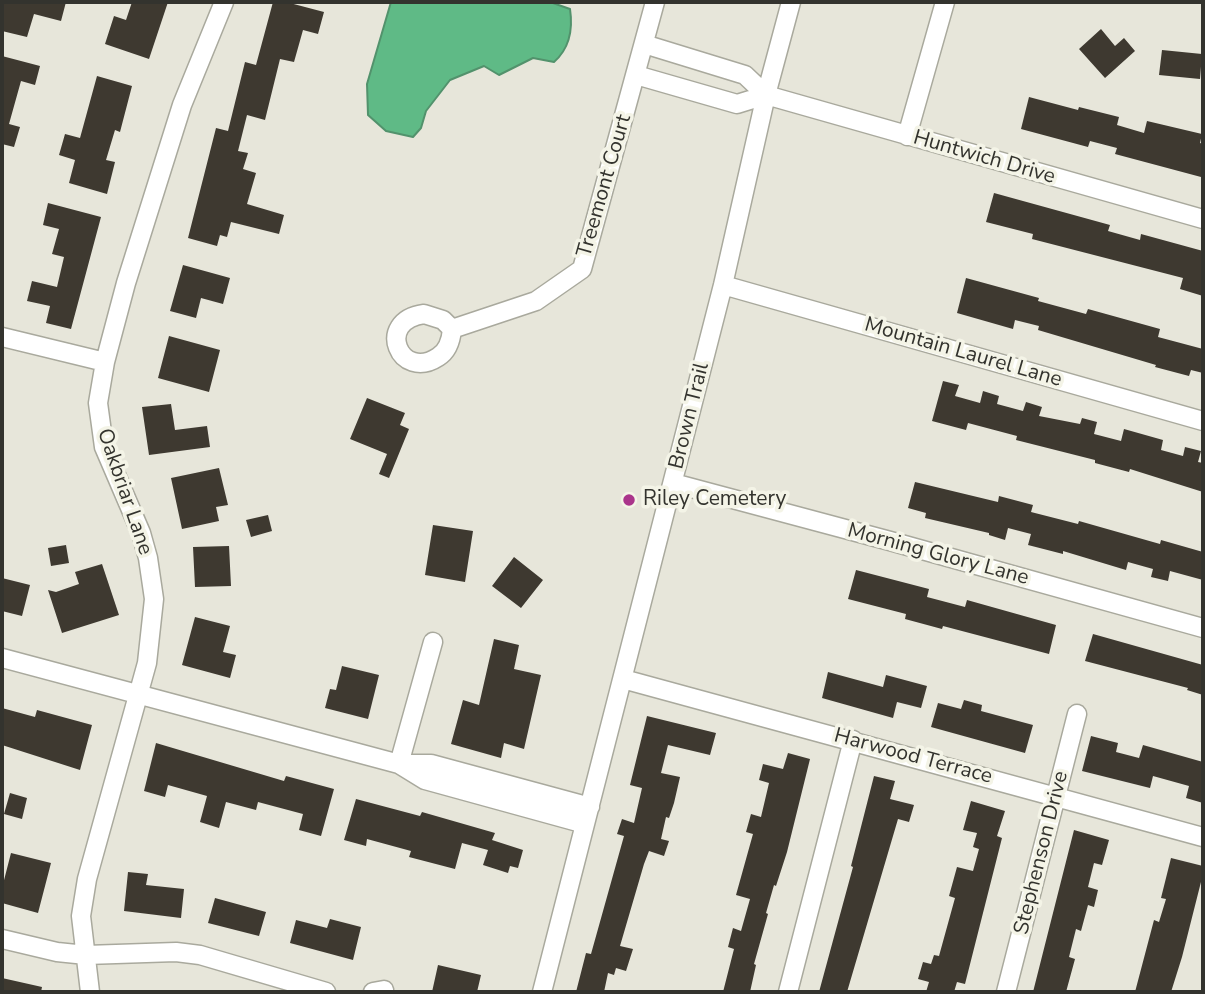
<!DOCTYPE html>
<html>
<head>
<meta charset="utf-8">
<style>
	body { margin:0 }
	#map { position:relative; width:1205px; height:994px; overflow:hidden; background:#e7e6da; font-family:"Nunito Sans",sans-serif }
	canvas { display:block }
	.frame { position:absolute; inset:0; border:4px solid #33332e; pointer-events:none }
</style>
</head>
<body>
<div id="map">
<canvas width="1205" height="994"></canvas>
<div class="frame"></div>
</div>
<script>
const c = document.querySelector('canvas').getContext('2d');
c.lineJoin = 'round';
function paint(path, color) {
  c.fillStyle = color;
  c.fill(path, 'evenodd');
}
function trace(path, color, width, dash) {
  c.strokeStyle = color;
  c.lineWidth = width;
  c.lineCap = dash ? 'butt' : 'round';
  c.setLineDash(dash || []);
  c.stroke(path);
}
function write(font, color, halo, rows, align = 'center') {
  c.font = font + ' "Nunito Sans",sans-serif';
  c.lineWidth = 7;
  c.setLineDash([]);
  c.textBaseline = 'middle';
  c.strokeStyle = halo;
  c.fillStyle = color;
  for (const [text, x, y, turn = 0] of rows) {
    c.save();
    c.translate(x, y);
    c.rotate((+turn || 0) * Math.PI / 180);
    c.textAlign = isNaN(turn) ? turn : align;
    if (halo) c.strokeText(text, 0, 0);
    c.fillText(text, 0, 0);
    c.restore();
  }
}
const water = new Path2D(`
	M391 2H550L570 9C573 29 570 48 554 62L533 58 499 75 484 66 450 80 426 111 421 128 413 137 386 131 368 115 367 84Z`);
const building = new Path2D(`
	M2 2H66L61 21 34 14 27 37 2 31Z
	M132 2H168L149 59 105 44 114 16 126 20Z
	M273 2H286L324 12 318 34 303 30 294 62 280 59 265 120 247 115 238 151 248 153 243 169 256 173 247 204 284 215 279 234 231 222 227 237 220 235 217 246 188 238 216 128 228 131 245 62 256 65Z
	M1101 29 1115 46 1124 38 1135 51 1105 78 1079 49Z
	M1162 50 1202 54 1200 79 1159 75Z
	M2 56 40 66 35 85 21 81 9 124 20 127 14 147 2 144Z
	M97 76 132 86 120 132 115 130 106 160 115 162 107 194 69 183 75 160 59 155 65 134 80 138Z
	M1029 97 1078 110 1079 107 1119 117 1117 125 1144 133 1147 121 1202 134 1200 143 1203 144 1201 177 1115 154 1117 148 1090 141 1088 147 1021 129Z
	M994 193 1110 225 1108 231 1140 240 1141 234 1203 251V296L1180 289 1183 278 1032 239 1033 234 986 222Z
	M48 203 101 217 71 329 46 323 50 306 27 301 32 281 57 287 64 257 52 254 59 229 43 225Z
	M183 265 230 278 223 304 201 298 196 318 170 311Z
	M966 278 1039 298 1038 301 1086 314 1088 309 1160 329 1158 337 1203 349V373L1191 370 1189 376 1155 367 1156 365 1038 330 1039 326 1015 320 1013 329 957 313Z
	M169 336 220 350 209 392 158 378Z
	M943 381 959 385 955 396 980 403 983 391 999 396 997 404 1023 411 1026 402 1042 407 1039 416 1080 424 1082 418 1097 422 1094 434 1121 441 1124 429 1163 440 1161 450 1183 456 1185 447 1201 451 1198 462 1203 463V492L1130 469 1129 472 1095 463V460L1016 440 1017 436 968 423 966 430 932 421Z
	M367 398 405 413 400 425 409 429 389 478 379 474 387 454 350 439Z
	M171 404 175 430 207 426 210 447 149 455 142 407Z
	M219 468 228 505 216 507 219 521 182 529 171 478Z
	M915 482 998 502 999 496 1033 505 1031 512 1078 524 1079 521 1160 544 1161 540 1203 552V580L1170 571 1168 581 1151 577 1153 569 1128 562 1126 570 1063 551V554L1028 545 1031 534 1008 528 1005 540 989 535V533L925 518 926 513 908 508Z
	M268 515 272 531 251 537 246 520Z
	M433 525 473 531 465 582 425 575Z
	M66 545 69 563 51 566 48 548Z
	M229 546 231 586 195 587 193 547Z
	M514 557 543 580 521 608 492 586Z
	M102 564 119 615 62 633 48 590 56 592 79 584 75 572Z
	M856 570 929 589 927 597 965 607 967 600 1056 625 1049 654 943 626 942 629 905 619 906 614 848 599Z
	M2 578 30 585 22 616 2 611Z
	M195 617 230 626 223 652 236 655 230 678 182 665Z
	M1093 634 1203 665V695L1187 690 1188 688 1085 661Z
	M494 639 519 645 514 669 541 675 524 749 504 743 501 758 451 744 463 700 479 705Z
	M342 666 379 675 368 719 325 708 330 689 336 690Z
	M828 672 883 687 886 675 927 686 921 708 897 702 893 718 822 698Z
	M964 700 982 705 981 711 1033 725 1025 753 931 727 938 703 961 709Z
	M2 708 35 717 37 710 92 725 80 770 2 745Z
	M647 716 716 733 710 755 668 745 661 773 680 777 674 803 669 818 666 817 661 839 669 841 664 856 649 851 644 864 620 946 633 949 626 971 616 968 614 975 608 973 604 992H576L586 953 591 954 624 836 617 834 622 819 634 823 642 788 630 785Z
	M1091 736 1118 743 1116 752 1139 758 1143 745 1203 762V803L1186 798 1189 786 1153 776 1150 788 1082 771Z
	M156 743 284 781 286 776 334 789 321 836 299 830 303 814 258 802 256 810 226 802 219 828 200 822 207 796 168 785 165 797 144 791Z
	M788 753 810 759 787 852 776 886 774 885 766 913 768 914 754 964 756 965 750 992H723L734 949 728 947 733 928 741 931 750 899 736 895 753 834 746 832 751 814 761 817 769 783 759 780 763 764 783 769Z
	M874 776 895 781 890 799 914 805 909 822 898 819 847 992H819L853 867 851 866Z
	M10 793 27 798 22 819 4 814Z
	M356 799 420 816 422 812 495 833 492 840 523 850 518 868 510 866 508 873 483 865 488 850 462 843 455 869 409 857 411 851 367 839 366 846 344 840Z
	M971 801 1005 811 997 836 1002 838 965 984 957 982 954 992H926L929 982 918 979 923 962 931 964 934 955 939 956 955 898 949 896 957 867 973 871 979 849 973 847 977 833 963 830Z
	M1074 830 1109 840 1102 865 1094 863 1088 887 1098 890 1094 907 1088 905 1081 931 1076 929 1069 957 1075 959 1066 992H1033Z
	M11 853 51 863 38 913 2 903V888Z
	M1171 858 1203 866V874L1182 957 1171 992H1135L1154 920 1159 922 1166 899 1161 898Z
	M128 872 148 874 146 885 184 889 181 918 124 911Z
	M215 898 266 912 259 936 208 923Z
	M330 919 361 927 353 960 290 943 296 920 327 928Z
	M438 965 481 975 477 992H432Z
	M2 978 42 987 41 992H2Z`);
const minor = new Path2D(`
	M644 44 745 75 766 95 1203 219
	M636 75 737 104 766 95
	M907 136 945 2
	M723 285 1203 421
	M424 314 443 320 452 329C451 341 448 351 438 357 400 382 374 321 424 314Z
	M452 329 536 301 582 269 655 2
	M2 337 105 362
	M673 483 890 541 1203 628
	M2 658 399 764H431L590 807
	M623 679 1203 837
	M399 764 425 780 585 824
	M399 764 433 642
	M2 939 57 952 86 955 176 952 200 955 326 992
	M90 992 81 916 87 879 147 663 154 599 148 558 141 533 104 447 98 403 105 362 126 283 182 105 224 2
	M373 992 384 990
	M542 992 723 285 766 95 791 2
	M788 992 853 740
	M1006 992 1077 714`);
const markers = [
	[629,500,7,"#aa348b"]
];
const streetNames = [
	["Huntwich Drive",984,158,16],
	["Treemont Court",605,186,-74],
	["Mountain Laurel Lane",963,353,16],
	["Brown Trail",690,416,-76],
	["Oakbriar Lane",124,492,71],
	["Morning Glory Lane",938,555,15],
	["Harwood Terrace",913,757,15],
	["Stephenson Drive",1042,853,-76]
];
const poiNames = [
	["Riley Cemetery",643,500]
];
paint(water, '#5fba86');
trace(water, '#52926c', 2);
paint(building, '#3e3930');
trace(minor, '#a9a99d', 21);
trace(minor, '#fff', 18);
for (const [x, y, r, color] of markers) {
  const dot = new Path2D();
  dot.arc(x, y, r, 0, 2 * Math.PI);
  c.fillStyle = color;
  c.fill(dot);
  trace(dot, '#f4f4e7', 2.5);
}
write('21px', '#33332e', '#f4f4e7', streetNames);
write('21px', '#33332e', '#f4f4e7', poiNames, 'left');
</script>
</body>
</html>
